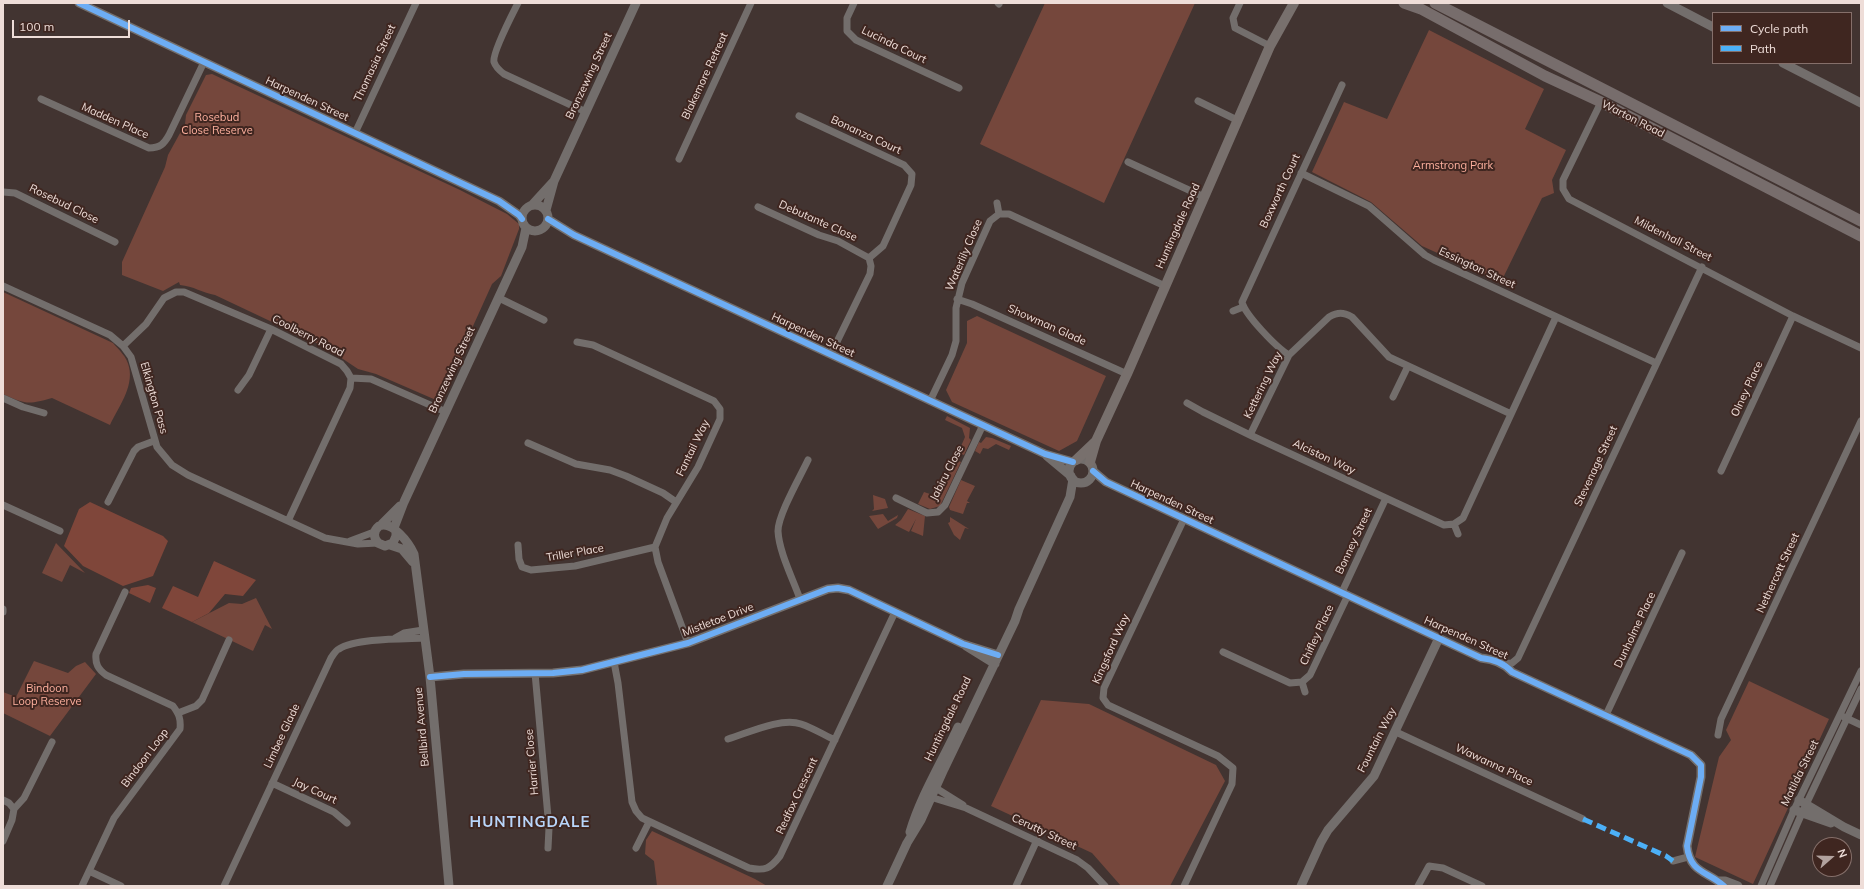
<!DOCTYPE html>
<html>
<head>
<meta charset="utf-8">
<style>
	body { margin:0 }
	#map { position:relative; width:1864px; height:889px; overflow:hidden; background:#423431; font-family:Mulish,sans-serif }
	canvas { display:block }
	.frame { position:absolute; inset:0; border:4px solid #eeddd8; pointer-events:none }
	.legend { position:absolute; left:1712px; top:12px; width:140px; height:52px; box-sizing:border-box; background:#3f2620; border:1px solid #856f6a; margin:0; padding:5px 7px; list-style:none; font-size:12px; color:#eeddd8 }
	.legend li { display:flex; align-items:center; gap:8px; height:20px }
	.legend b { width:20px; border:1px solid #856f6a }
	.north { position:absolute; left:1812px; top:837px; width:40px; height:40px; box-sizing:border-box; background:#3f2620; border:1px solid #856f6a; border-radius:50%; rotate:70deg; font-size:11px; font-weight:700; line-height:16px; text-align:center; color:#eeddd8 }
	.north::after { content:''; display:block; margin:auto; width:14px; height:18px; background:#b2a29e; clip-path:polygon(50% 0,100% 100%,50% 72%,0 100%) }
	.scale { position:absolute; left:12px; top:20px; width:118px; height:18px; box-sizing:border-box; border:2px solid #eeddd8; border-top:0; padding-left:5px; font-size:12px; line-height:14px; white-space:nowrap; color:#eeddd8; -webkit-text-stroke:3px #3f2620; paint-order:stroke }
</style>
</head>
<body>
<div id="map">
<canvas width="1864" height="889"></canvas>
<div class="frame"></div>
<ul class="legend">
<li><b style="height:5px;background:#6dadf4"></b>Cycle path</li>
<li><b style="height:5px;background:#4cb0f7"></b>Path</li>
</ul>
<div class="north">N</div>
<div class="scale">100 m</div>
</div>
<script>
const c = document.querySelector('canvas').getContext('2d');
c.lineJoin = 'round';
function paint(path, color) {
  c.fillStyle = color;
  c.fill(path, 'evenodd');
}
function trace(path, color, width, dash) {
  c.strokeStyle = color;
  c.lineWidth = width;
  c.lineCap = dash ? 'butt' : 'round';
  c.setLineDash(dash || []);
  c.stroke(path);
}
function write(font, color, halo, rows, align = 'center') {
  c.font = font + ' Mulish,sans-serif';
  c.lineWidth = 4;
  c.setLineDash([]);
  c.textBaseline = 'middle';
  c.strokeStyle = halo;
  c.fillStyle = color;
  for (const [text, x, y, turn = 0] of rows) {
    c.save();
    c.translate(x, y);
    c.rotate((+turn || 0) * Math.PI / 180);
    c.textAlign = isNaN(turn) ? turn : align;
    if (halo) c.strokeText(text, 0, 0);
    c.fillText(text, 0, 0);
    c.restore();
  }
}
const green = new Path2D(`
	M1045 3H1195L1104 203 980 144Z
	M1429 30 1544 89 1525 129 1566 150 1552 180 1554 193 1542 198 1501 282 1422 246 1371 202 1312 172 1344 102 1387 119Z
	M212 74 460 190 507 214 519 224V229L501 276 492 284 469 335 468 346 441 397 436 400 376 374 358 369 325 347 215 295C203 293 193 286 180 285L179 282 163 291 122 275V262L165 167 168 155 185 124 186 115 206 75Z
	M3 292 113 343C119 350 127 357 129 367 134 387 118 408 110 425L52 398C28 405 25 404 3 394Z
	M977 316 1106 376 1077 441 1059 451 952 402 946 390 967 343V321Z
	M947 416 970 428 969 438 971 440 964 455 958 453 965 437 962 428 945 420Z
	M986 437 992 438 1011 446 1009 450 996 444 988 449 983 448 980 454 975 451 979 442 981 443Z
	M955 459 961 462 940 506 930 509 918 504 924 492 933 495 938 490 940 491Z
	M961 480 975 486 967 501 970 503H967L963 514 950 510 949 507Z
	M873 495 885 499 888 508 872 511 874 509Z
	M908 509 925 516 923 536 911 531 916 519 909 532 895 525 901 520Z
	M899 512 897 518 878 529 869 516 883 514 888 521 898 515Z
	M950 517 969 529 965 528 960 540 954 535 948 523 950 522Z
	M56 543 85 573 70 565 62 582 42 573Z
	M256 598 272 629 265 625 253 651 192 622 229 603 242 604Z
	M34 661 68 673 76 666 85 662 96 674 50 736 3 713V692L16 697Z
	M1749 681 1829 719 1753 884 1695 857 1719 757 1731 740 1726 730Z
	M1041 700 1089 704 1216 765 1225 781 1170 886H1121L1092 853 991 806Z
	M652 831 755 879 767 886H657L654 861 645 854 646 840Z`);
const forest = new Path2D(`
	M90 502 163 536 168 541 153 576 123 586 83 566 64 546 79 509Z
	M214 561 256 580 243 596 225 594 209 613 192 622 162 608 173 586 198 597Z
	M148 585 156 588 150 603 129 593 131 588Z`);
const minor = new Path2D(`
	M518 3C513 13 492 53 494 62 496 68 500 71 504 74L586 112
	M854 3 847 18V31L856 40 959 88
	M998 3 999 4
	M1240 3 1233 18 1235 28 1270 46
	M41 99 149 148C160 148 164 144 169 135L204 62
	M1198 101 1237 120
	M1601 102 1563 180V189L1569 199 1793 316 1861 348
	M799 116 904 165 912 174 911 185 883 246 869 258 871 266 870 274 831 354
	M355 133 416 3
	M679 159 751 3
	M1128 162 1204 197
	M1301 173 1369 206 1425 255 1434 260 1656 363
	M3 192 15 193 115 242
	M997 203 999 214
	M758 207 819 235 838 241 869 258
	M3 286 110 335 123 346 131 357 157 447 172 465 188 475 325 538 358 544 378 543
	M499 298 544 320
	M957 299 972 304 1127 374
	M1233 311 1243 307
	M577 342 593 345 714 401 720 409V419L698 467 667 518 655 547 658 562 688 643
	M123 346 146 324 164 298 176 292H184L271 329 341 364 347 371 351 378 350 388 288 521
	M1289 355C1277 348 1245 315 1242 302L1342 85
	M351 378 371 379 446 412
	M238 390 249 375 271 329
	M1393 397 1408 366
	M3 398 23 407 44 413
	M930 401 952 355 956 341V308L962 283 990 221 999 214H1009L1165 286
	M1187 403 1203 412 1250 435 1444 525 1454 524 1463 518 1556 317
	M1250 435 1289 355 1329 317C1338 312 1343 312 1352 317L1389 357 1511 414
	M528 443 576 464 610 470 626 476 663 493 676 502
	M1721 471 1793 316
	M896 498 927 513 938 512 945 505 983 425
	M108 502 134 451 138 447 154 441
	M3 505 60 531
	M1184 519 1104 688 1103 698 1108 705 1218 756 1233 768 1232 784 1184 886
	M1454 524 1458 534
	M350 541 374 532
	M518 545 519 559 522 567 531 570 575 566 655 547
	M1342 592 1386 498
	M800 599C793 579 779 552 778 531 778 515 800 477 808 460
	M3 609V612
	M395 638 404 633 423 630
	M1223 652 1290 683 1302 682 1310 675 1348 595
	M614 662 618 683 632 802 636 811 642 818 749 868C765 871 770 869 780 856L895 612
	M1501 664 1512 663 1518 658 1702 267
	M535 673 549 828 548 848
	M1302 682 1305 692
	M178 713 196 706 202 700 229 640
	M1606 715 1682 553
	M1844 717 1861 725
	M1396 732 1583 819
	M1718 735 1721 719 1861 421
	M728 739C748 733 781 717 801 724 813 728 824 735 835 740
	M272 783 334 812 347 823
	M931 785 963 805
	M927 796 966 808 1077 860 1088 868 1105 886
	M3 800 9 803 14 809 12 820 3 841
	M14 809 24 798 52 742
	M636 848 649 822
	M1673 861 1688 857
	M89 871 121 886
	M82 886 114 818 180 729C181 719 179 714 173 706L106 675C98 669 95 664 96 654L125 592
	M224 886 331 658C333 655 336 650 339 649 356 638 404 639 425 638
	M1016 886 1037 840
	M1418 886 1429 866 1443 868 1482 886
	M1761 886 1794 810 1861 671
	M1770 886 1802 813 1861 689`);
const tertiary = new Path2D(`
	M79 3 499 201 519 215 522 219
	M1667 3 1713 27
	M1783 63 1861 103
	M522 218a13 13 0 1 1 26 0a13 13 0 1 1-26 0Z
	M532 205 553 182
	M546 210 554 181 636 3
	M548 219 574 235 1045 454 1073 462
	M1047 456 1071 476
	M1069 471a12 12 0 1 1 24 0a12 12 0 1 1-24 0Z
	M1093 471 1106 482 1481 658C1492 659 1504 663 1512 672L1691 755 1701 765V777L1687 846C1690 873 1707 871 1724 886
	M382 524 400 506
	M394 528 404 502 522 247 526 228
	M396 531V536L393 543 385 546 378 543C373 537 373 531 379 526 392 520 409 543 414 554L430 677 449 886
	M390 545 402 549 413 562
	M966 646 995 664
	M430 677 464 674 553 673 582 670 688 643 828 589 838 588 849 590 963 644 998 655
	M1799 800 1844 827 1861 835
	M1794 810 1831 823
	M910 832C921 795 942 762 958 727
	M1718 881H1725L1738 886
	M887 886 907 843 921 820 944 769 1015 621 1019 609 1070 497 1073 479
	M1301 886 1321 842 1328 830 1374 776 1439 638`);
const secondary = new Path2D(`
	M1076 460 1096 441
	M1090 462 1096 441 1127 374 1270 46 1294 3`);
const primary = new Path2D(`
	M1404 3 1421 9 1545 76 1601 102 1861 236
	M1435 3 1861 221`);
const quiet = new Path2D(`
	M1583 819 1666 856 1673 861`);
const cycleway = new Path2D(`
	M79 3 499 201 519 215 522 219
	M548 219 574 235 1045 454 1073 462
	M1093 471 1106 482 1481 658C1492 659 1504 663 1512 672L1691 755 1701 765V777L1687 846C1690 873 1707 871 1724 886
	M430 677 464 674 553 673 582 670 688 643 828 589 838 588 849 590 963 644 998 655`);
const streetNames = [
	["Lucinda Court",894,45,26],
	["Thomasia Street",375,63,-65],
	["Bronzewing Street",589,76,-65],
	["Blakemore Retreat",705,76,-65],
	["Harpenden Street",307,99,25],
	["Warton Road",1633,119,27],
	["Madden Place",115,121,24],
	["Bonanza Court",866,135,25],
	["Boxworth Court",1280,191,-65],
	["Rosebud Close",64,204,26],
	["Debutante Close",818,221,24],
	["Huntingdale Road",1178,226,-66],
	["Mildenhall Street",1673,239,27],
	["Waterlily Close",964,255,-67],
	["Essington Street",1477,268,25],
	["Showman Glade",1047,325,24],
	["Harpenden Street",813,335,25],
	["Coolberry Road",308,336,27],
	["Bronzewing Street",452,370,-65],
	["Kettering Way",1263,385,-64],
	["Olney Place",1747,389,-65],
	["Elkington Pass",154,398,74],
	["Fantail Way",693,448,-64],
	["Alciston Way",1324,457,25],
	["Stevenage Street",1596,466,-65],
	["Jabiru Close",947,473,-63],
	["Harpenden Street",1172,502,25],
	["Bonney Street",1354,541,-65],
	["Triller Place",575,553,-10],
	["Nethercott Street",1778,573,-65],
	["Mistletoe Drive",718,620,-21],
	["Dunholme Place",1635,630,-65],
	["Chifley Place",1317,635,-65],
	["Harpenden Street",1466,638,24],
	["Kingsford Way",1111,649,-66],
	["Huntingdale Road",948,719,-64],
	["Bellbird Avenue",422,727,-95],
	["Limbee Glade",282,736,-65],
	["Fountain Way",1377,740,-63],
	["Bindoon Loop",145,758,-53],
	["Harrier Close",532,762,-95],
	["Wawanna Place",1494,765,25],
	["Matilda Street",1800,773,-64],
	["Jay Court",315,791,25],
	["Redfox Crescent",797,796,-65],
	["Cerutty Street",1044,832,25]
];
const parkNames = [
	["Rosebud",217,118],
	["Close Reserve",217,131],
	["Armstrong Park",1453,166],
	["Bindoon",47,689],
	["Loop Reserve",47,702]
];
const districtNames = [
	["HUNTINGDALE",530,822]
];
paint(green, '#75473c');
paint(forest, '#7f463a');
trace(minor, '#736e6c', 7);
trace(tertiary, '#736e6c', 9);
trace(secondary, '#78706d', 10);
trace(primary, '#776d6c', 11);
trace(quiet, '#4cb0f7', 5, [10, 5]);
trace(cycleway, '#6dadf4', 6);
write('11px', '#eeddd8', '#3f2620', streetNames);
write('11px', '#ffb19f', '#3f2620', parkNames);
c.letterSpacing = '1px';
write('bold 15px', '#b8d5fa', '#3f2620', districtNames);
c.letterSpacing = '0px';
</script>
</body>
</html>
